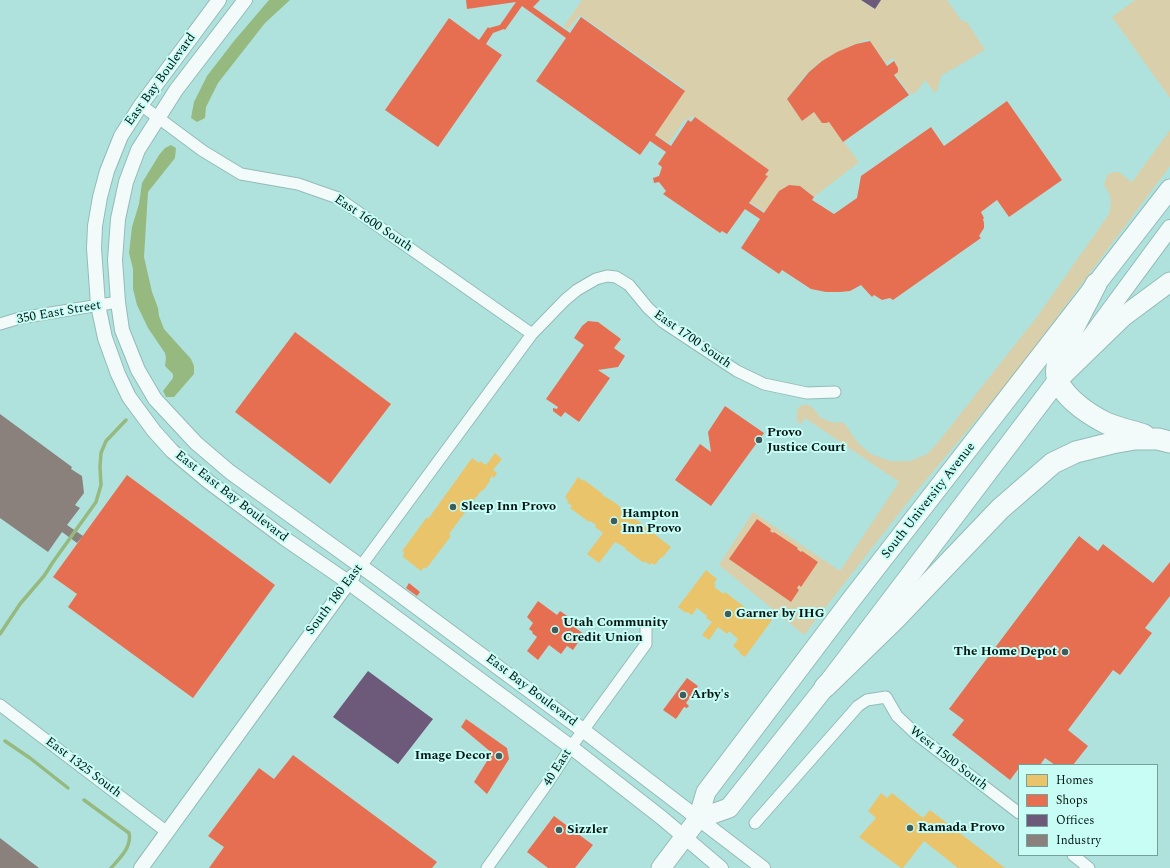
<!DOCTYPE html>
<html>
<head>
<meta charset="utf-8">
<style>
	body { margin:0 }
	#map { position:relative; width:1170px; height:868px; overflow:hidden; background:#b0e2dd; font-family:Spectral,serif }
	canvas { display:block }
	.legend { position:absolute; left:1018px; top:764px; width:140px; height:92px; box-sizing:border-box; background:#c8fdf6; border:1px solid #78a09b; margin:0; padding:5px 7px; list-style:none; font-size:12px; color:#001513 }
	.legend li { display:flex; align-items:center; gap:8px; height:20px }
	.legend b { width:20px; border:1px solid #78a09b }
</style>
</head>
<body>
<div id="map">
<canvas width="1170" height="868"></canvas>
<ul class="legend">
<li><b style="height:11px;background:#e9c46a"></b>Homes</li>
<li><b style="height:11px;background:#e76f51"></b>Shops</li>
<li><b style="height:11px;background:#6d597a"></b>Offices</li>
<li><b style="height:11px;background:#8a817c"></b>Industry</li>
</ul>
</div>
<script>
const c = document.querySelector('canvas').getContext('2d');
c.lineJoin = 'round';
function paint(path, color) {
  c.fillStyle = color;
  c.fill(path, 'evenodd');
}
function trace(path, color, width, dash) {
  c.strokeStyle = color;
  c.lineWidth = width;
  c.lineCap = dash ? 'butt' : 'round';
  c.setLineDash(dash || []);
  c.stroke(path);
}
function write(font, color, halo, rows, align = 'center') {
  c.font = font + ' Spectral,serif';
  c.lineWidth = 4;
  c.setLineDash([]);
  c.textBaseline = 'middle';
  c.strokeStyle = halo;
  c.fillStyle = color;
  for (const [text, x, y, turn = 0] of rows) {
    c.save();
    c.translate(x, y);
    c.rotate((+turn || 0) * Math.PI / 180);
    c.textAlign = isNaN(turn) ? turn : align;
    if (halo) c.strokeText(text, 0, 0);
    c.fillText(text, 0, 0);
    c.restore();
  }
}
const green = new Path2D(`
	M582 0H861L874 9 881 0H947L961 20 967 22 985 50 941 76 937 91 935 93 925 80 918 90 911 95 894 73 898 70 893 58 886 63 868 39C847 48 825 56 808 72 800 80 794 90 787 99L802 121 814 112 822 123H826L829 122 859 162 814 197C809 193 804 187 798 186 782 180 773 201 765 212L747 200 766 168 692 116 688 120 685 119 669 143 652 133 684 88 580 15 568 29 564 26Z
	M1135 0H1170V98L1112 17Z
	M1170 130V166L1012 377 911 498 804 635 719 565 753 512 840 571 899 482 805 418 801 424 797 422V409L801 406 806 404 813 408 821 418 834 423 841 422 845 424 858 443 871 454 890 461H910L927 454 939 441 1036 318 1109 214C1112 201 1112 196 1104 185L1107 175 1113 172H1119L1132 182Z`);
const water = new Path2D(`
	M269 0H290L265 23 218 83 206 107 205 118 197 122 191 118 194 102 207 76 234 41Z
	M171 145 176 148 175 158 148 192 144 257 152 292 158 308 159 316 164 329 191 359 194 366V374L174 397H166L163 391 173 378V374L165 366 166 358 165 353 148 328 137 305 133 289V269L129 253 132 227 139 204 142 183 159 155 165 148Z`);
const homes = new Path2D(`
	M495 453 502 459 493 470 497 473 494 478 492 476 489 480 490 481 483 491 482 490 477 496 449 534 451 536 426 569 424 567 421 571 403 557 404 552 402 551 427 517 428 519 472 458 479 463 480 461 486 465Z
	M578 477 583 481 584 480 603 494 602 495 614 502 671 547 662 558 661 557 655 565 652 563 650 565 645 561 644 563 625 549 626 548 615 542 599 563 587 554 603 533 595 527 596 525 590 521 589 522 570 508 572 506 567 502 568 500 565 497Z
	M706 570 717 579 714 583 716 584 714 587 724 594 725 592 746 608 745 609 755 617 757 614 759 616 762 612 772 620 745 657 739 653 740 652 733 646 738 639 729 631 727 634 718 627 709 640 702 635 712 622 706 618 707 616 697 608 692 615 687 612 686 613 678 607Z
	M881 793 887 798 892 793 923 818 930 810 1005 868H958L924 841 903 868H901L859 837 876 818 868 811Z`);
const shops = new Path2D(`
	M466 0H540L533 7 570 33 581 17 685 91 655 135 671 146 688 120 691 122 695 117 769 170 765 175 768 176 749 203 764 213 779 191 789 185 800 186 814 197 812 200 834 214 857 198 861 176 931 127 944 146 1007 101 1062 180 1009 217 997 200 981 212 984 218 983 219 984 223V228L979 236 981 238 893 300 890 298 882 300 874 295 872 297 861 285 850 291 840 292H826L811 289 782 270 779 274 741 248 760 219 745 209 727 234 722 231 720 233 663 194 666 191 659 182 654 183 653 178 659 176 662 167 658 164 666 152 650 141 640 155 536 81 566 38 522 6 505 30 504 29 493 33 486 44 502 55 438 147 385 110 449 18 479 40 488 27 489 28 500 25 516 2 467 9Z
	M870 41 887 66 894 61 898 68V72L894 75 909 95 843 142 829 122 826 123H822L814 112 802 121 787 99 809 72 822 61 837 52 856 44Z
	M588 321 598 322 621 339 614 348 625 356 618 367 598 370 610 378 579 422 565 412 561 417 553 411V408L557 409 558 407 546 399 584 345 574 338 582 326Z
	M295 332 391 404 330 484 235 412Z
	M725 406 764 433 711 506 675 480 700 444 711 452 708 432Z
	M127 475 275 585 193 698 68 607 77 594 53 577Z
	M757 519 771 529 770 531 773 533 774 532 798 548 797 549 801 552 802 551 818 562 801 587 799 585 797 588 799 590 791 602 729 559Z
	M1079 536 1098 551 1103 544 1153 583 1170 562V596L1145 628 1152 633 1120 675 1113 670 1068 730 1088 746 1073 765H1055L1045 758 1040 765H1019V768L1010 780 952 735 964 720 949 709Z
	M409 583 420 592 417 596 406 588Z
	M538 601 557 615 560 611 573 620 570 624 584 634 573 650 567 646 561 654 549 645 538 660 527 651 537 637 532 633 533 632 529 629 533 623 527 617Z
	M687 678 698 686 686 703 689 706 687 708 684 707 676 719 663 710Z
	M466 719 507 748 509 759 487 794 474 782 492 753 461 727Z
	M293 755 437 862 432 868H209L224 847 208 836 259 768 274 779Z
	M554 816 593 845 575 868H548L527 852Z`);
const offices = new Path2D(`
	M861 0H881L875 9Z
	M368 671 433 719 398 764 333 717Z`);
const industry = new Path2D(`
	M0 414 72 467 71 469 82 476 84 493 75 505 80 508 67 525 83 536 77 543 62 532 48 552 0 518Z
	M0 838 39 868H0Z`);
const stream = new Path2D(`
	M0 634 20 604 44 576 53 562 96 502 101 485 100 467 101 453 106 441 126 420
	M5 741 30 758 68 788
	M84 800 129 833C132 847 120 858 111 868`);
const minor = new Path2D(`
	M141 105 203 151 241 174 298 184 338 198 532 334
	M0 324 20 318 118 302
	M361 566 532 334 565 300 577 290 596 279 607 276 616 277 629 285 648 308 663 322 737 371 764 384 807 393 835 392
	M0 705 167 832
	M755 823 858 706 867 700 886 697 897 716 916 734 1019 813
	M1073 855 1089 868
	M487 868 549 781 571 747 646 644V626`);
const tertiary = new Path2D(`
	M219 0 141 105 121 136 107 171 100 197 95 226 94 248 98 305 105 338 118 374 129 397 154 431 172 451 209 482 284 538 348 582 571 747 662 818 721 868
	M245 0 176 90 138 150 126 182 118 219 115 260 118 302 122 330 138 370 155 399 196 443 230 472 380 580 584 731 763 868
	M141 868 353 576`);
const secondary = new Path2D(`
	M1080 350 1170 228`);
const trunk = new Path2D(`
	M698 819 729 808 825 687 1057 381 1124 316 1170 282
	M661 868 698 819 706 792 851 600 1170 189`);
const motorway = new Path2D(`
	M1096 284C1088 300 1080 315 1072 331 1066 342 1059 354 1057 367 1052 391 1088 414 1106 423 1118 428 1132 431 1144 435
	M825 687 895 619 1000 509 1053 463 1076 452 1112 443 1135 439H1158L1170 442`);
const markers = [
	[759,440,4,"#3e5d5a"],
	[453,507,4,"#3e5d5a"],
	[614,521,4,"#3e5d5a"],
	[728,614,4,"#3e5d5a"],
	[555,630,4,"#3e5d5a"],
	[1065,652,4,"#3e5d5a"],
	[683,695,4,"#3e5d5a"],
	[499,756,4,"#3e5d5a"],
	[910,828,4,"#3e5d5a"],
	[559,830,4,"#3e5d5a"]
];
const streetNames = [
	["East Bay Boulevard",161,80,-54],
	["East 1600 South",373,224,34],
	["350 East Street",59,313,-10],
	["East 1700 South",692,340,35],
	["East East Bay Boulevard",231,497,38],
	["South University Avenue",929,501,-52],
	["South 180 East",335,600,-53],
	["East Bay Boulevard",531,691,37],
	["West 1500 South",948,759,38],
	["East 1325 South",83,768,37],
	["40 East",558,768,-57]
];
const poiNames = [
	["Provo",767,433],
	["Justice Court",767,448],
	["Sleep Inn Provo",461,507],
	["Hampton",622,514],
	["Inn Provo",622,529],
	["Garner by IHG",736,614],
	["Utah Community",563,623],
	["Credit Union",563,638],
	["The Home Depot",1057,652,"right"],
	["Arby's",691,695],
	["Image Decor",491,756,"right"],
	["Ramada Provo",918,828],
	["Sizzler",567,830]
];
paint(green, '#d9cfab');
paint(water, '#95b97e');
paint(homes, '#e9c46a');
paint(shops, '#e76f51');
paint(offices, '#6d597a');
paint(industry, '#8a817c');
trace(stream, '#95b97e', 3.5);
trace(minor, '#93bbb7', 13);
trace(tertiary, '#93bbb7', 16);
trace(secondary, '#93bbb7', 18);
trace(trunk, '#93bbb7', 21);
trace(motorway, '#93bbb7', 23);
trace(minor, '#f3fbfa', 11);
trace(tertiary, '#f3fbfa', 14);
trace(secondary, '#f3fbfa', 16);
trace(trunk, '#f3fbfa', 19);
trace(motorway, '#f3fbfa', 21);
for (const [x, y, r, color] of markers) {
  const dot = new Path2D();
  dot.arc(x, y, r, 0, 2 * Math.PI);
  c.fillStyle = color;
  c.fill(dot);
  trace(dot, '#c8fdf6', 1.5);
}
write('13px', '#001513', '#c8fdf6', streetNames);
write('bold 13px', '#001513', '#c8fdf6', poiNames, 'left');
</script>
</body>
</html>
